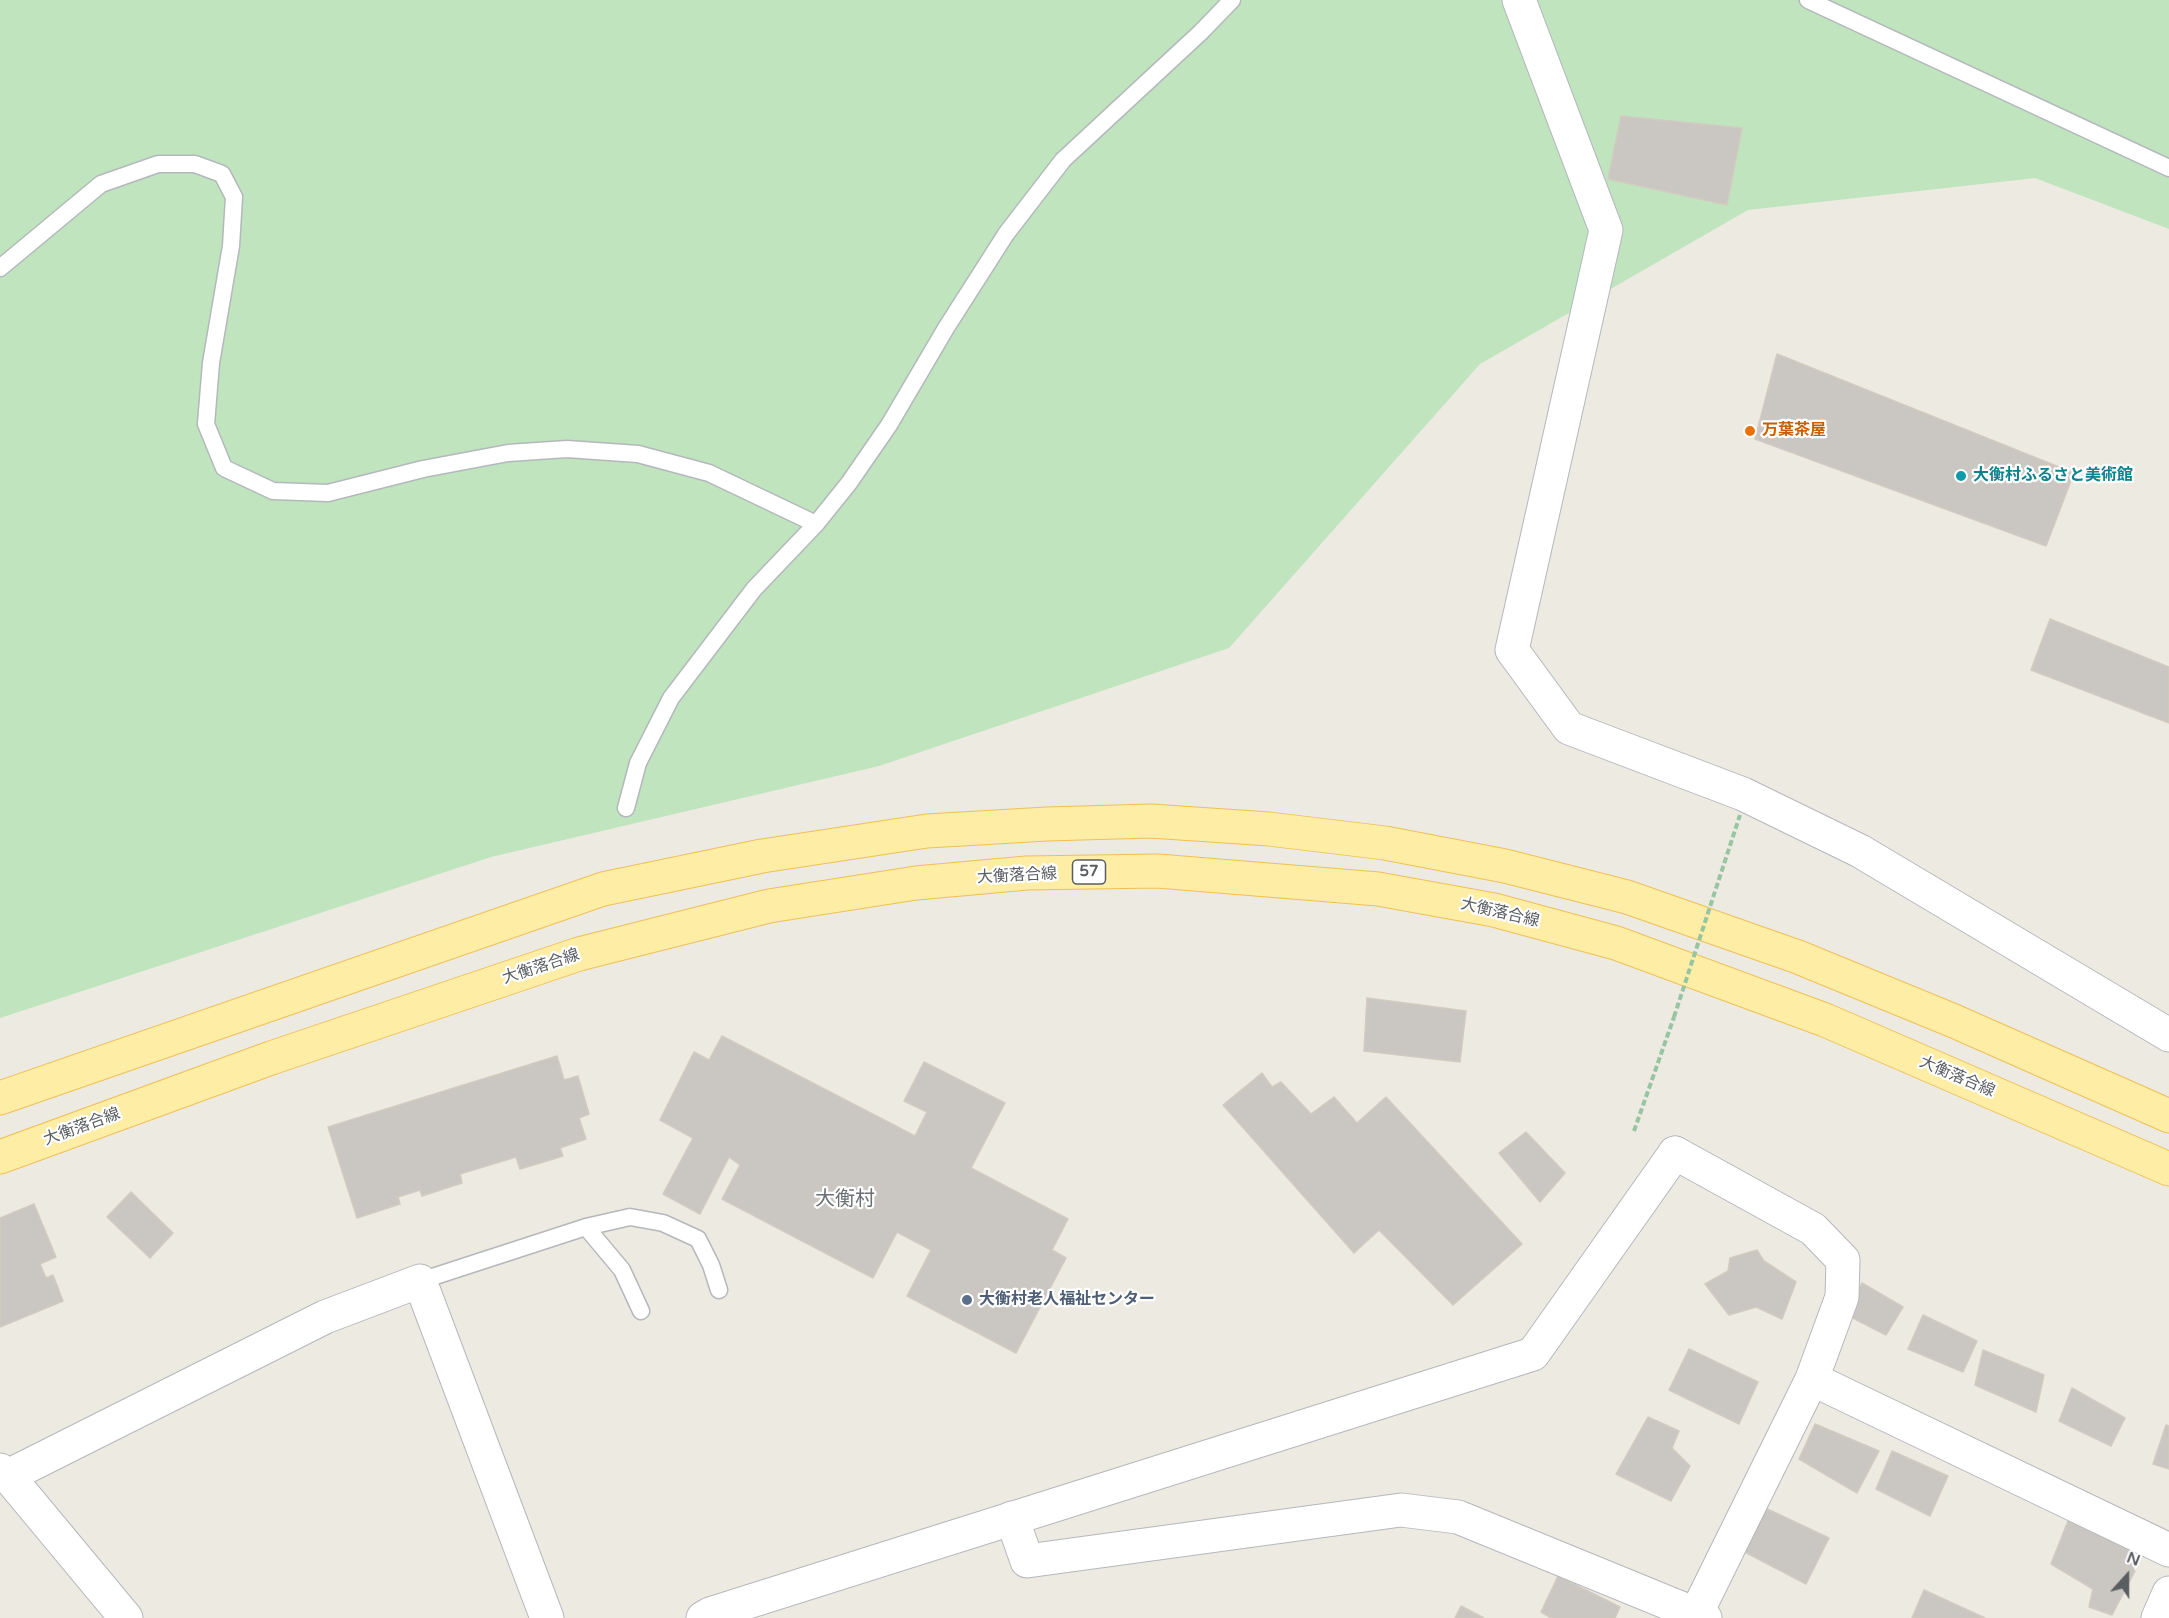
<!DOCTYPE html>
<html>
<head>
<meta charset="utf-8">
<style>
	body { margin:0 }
	#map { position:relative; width:2169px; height:1618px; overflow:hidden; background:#edeae1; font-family:"Varela Round",sans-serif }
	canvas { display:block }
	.north { position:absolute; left:2097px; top:1546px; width:60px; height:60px; -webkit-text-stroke:4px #fff; paint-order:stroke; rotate:21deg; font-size:16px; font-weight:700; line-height:24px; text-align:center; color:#5a5e62 }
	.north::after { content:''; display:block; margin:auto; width:21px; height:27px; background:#5a5e62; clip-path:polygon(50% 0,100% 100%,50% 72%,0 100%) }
</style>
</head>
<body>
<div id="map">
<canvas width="2169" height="1618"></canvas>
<div class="north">N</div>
</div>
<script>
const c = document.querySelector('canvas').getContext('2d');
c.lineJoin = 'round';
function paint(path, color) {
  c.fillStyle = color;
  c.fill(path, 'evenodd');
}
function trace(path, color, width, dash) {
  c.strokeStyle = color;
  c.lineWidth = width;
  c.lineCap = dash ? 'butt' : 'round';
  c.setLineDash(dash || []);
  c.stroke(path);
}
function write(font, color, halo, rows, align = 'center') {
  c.font = font + ' "Varela Round","Noto Sans JP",sans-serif';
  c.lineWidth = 4.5;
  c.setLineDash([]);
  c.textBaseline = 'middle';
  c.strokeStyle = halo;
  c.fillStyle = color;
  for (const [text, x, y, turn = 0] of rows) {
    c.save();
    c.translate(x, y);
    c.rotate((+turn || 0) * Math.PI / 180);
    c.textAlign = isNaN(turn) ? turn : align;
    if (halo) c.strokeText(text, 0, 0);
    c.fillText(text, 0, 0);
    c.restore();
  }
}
const green = new Path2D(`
	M0 0H2169V229L2035 178 1748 210 1480 364 1229 648 879 766 491 857 0 1018Z`);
const building = new Path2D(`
	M1621 116 1742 128 1727 205 1608 179Z
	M1777 354 2074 473 2046 546 1755 439Z
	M2050 619 2169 667V723L2031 670Z
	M1367 998 1466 1011 1460 1062 1364 1051Z
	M722 1036 915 1136 927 1112 904 1101 924 1062 1005 1103 971 1168 1068 1219 1052 1250 1066 1258 1016 1353 907 1296 931 1250 897 1232 873 1278 722 1199 740 1165 729 1157 700 1214 663 1194 693 1138 660 1120 694 1052 709 1060Z
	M557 1056 564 1080 578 1076 589 1114 579 1118 586 1139 560 1148 563 1156 520 1169 516 1157 460 1174 462 1183 422 1196 420 1190 398 1197 400 1204 357 1218 328 1127Z
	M1262 1073 1272 1087 1281 1082 1311 1114 1334 1097 1357 1123 1386 1097 1522 1244 1453 1305 1379 1230 1354 1253 1223 1105Z
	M1526 1132 1565 1173 1540 1202 1499 1153Z
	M131 1192 173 1233 150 1258 107 1217Z
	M34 1204 56 1257 40 1264 46 1278 53 1275 63 1301 0 1327V1218Z
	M1757 1250 1764 1261 1796 1282 1782 1319 1756 1307 1729 1315 1705 1284 1728 1271 1730 1258Z
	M1862 1283 1903 1307 1886 1335 1847 1315Z
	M1923 1315 1977 1341 1963 1372 1908 1349Z
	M1689 1349 1758 1382 1739 1424 1669 1390Z
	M1983 1350 2044 1375 2036 1412 1975 1385Z
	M2072 1388 2125 1418 2111 1446 2059 1421Z
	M1648 1417 1679 1431 1672 1448 1690 1466 1671 1501 1616 1474Z
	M1815 1424 1879 1451 1857 1493 1799 1459Z
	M2166 1425 2169 1426V1469L2153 1464Z
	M1892 1451 1948 1476 1930 1516 1876 1489Z
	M1761 1506 1829 1538 1806 1584 1741 1550Z
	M2068 1521 2129 1548 2135 1571 2112 1615 2089 1607 2093 1589 2051 1564Z
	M1558 1576 1620 1607 1615 1618H1551L1541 1612Z
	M1924 1590 1985 1618H1912Z
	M1461 1606 1484 1618H1455Z`);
const path = new Path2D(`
	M1634 1131 1674 1017`);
const service = new Path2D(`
	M1808 0 2169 168
	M0 268 101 184 158 164H195L222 174 234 197 231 246 211 363 206 424 224 468 273 491 328 493 423 469 508 453 567 449 638 454 709 473 816 524
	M626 808 638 763 671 698 754 589 816 524 849 483 889 425 946 328 1006 234 1063 160 1201 32 1232 0
	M586 1227 622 1270 641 1311
	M420 1281 586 1227 630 1217 663 1223 698 1239 711 1265 719 1290`);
const minor = new Path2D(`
	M1519 0 1606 230 1512 650 1569 728 1743 794 1860 851 2169 1035
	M1675 1153 1813 1229 1843 1260 1842 1297 1812 1379 1694 1618
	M1812 1379 2169 1550
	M1012 1518 1027 1561 1401 1510 1458 1517 1705 1618
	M2158 1618 2169 1593`);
const tertiary = new Path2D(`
	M0 1470 8 1476 126 1618
	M8 1476 325 1317 420 1281 547 1618
	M703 1618 710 1614 1533 1354 1675 1153`);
const primary = new Path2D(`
	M0 1098 603 889 762 856 927 831 1047 824 1151 821 1269 829 1385 843 1505 866 1627 897 1798 957 1954 1021 2169 1116
	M0 1157 271 1058 579 954 769 906 916 883 1027 873 1158 871 1378 889 1494 910 1616 943 1825 1020 2169 1169`);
const pathBridge = new Path2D(`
	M1674 1017 1740 815`);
const markers = [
	[1750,431,6,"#e8710a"],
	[1961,476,6,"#0f9aa8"],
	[967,1300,6,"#5c6f8a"]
];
const shields = [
	[1089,872,33]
];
const shieldNames = [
	["57",1089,872]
];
const foodNames = [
	["万葉茶屋",1762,431]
];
const cultureNames = [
	["大衡村ふるさと美術館",1973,476]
];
const streetNames = [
	["大衡落合線",1017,876,-3],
	["大衡落合線",1500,913,13],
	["大衡落合線",541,967,-18],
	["大衡落合線",1957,1077,23],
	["大衡落合線",82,1127,-20]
];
const serviceNames = [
	["大衡村老人福祉センター",979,1300]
];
const quarterNames = [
	["大衡村",845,1200]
];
paint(green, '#bfe4be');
paint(building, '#cac6c1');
trace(building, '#d1cbc0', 1.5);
trace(service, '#b4b8bc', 19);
trace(minor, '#b4b8bc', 35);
trace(tertiary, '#b4b8bc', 35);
trace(primary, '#efc058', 35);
trace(path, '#97c5a2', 4, [6, 3]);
trace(service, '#fff', 16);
trace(minor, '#fff', 33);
trace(tertiary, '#fff', 33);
trace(primary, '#fdeda5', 33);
trace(pathBridge, '#97c5a2', 4, [6, 3]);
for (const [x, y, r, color] of markers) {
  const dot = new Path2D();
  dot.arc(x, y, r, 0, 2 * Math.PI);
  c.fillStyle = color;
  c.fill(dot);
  trace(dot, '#fff', 2);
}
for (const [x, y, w] of shields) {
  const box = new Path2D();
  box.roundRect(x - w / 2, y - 12, w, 24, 4.5);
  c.fillStyle = '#fff';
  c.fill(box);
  trace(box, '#5a5e62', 1.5);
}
write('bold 15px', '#5a5e62', null, shieldNames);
write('bold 16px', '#c56008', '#fff', foodNames, 'left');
write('bold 16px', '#0d838f', '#fff', cultureNames, 'left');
write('16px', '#5a5e62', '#fff', streetNames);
write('bold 16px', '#4e5e75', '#fff', serviceNames, 'left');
write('20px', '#6b7074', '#fff', quarterNames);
</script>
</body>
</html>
